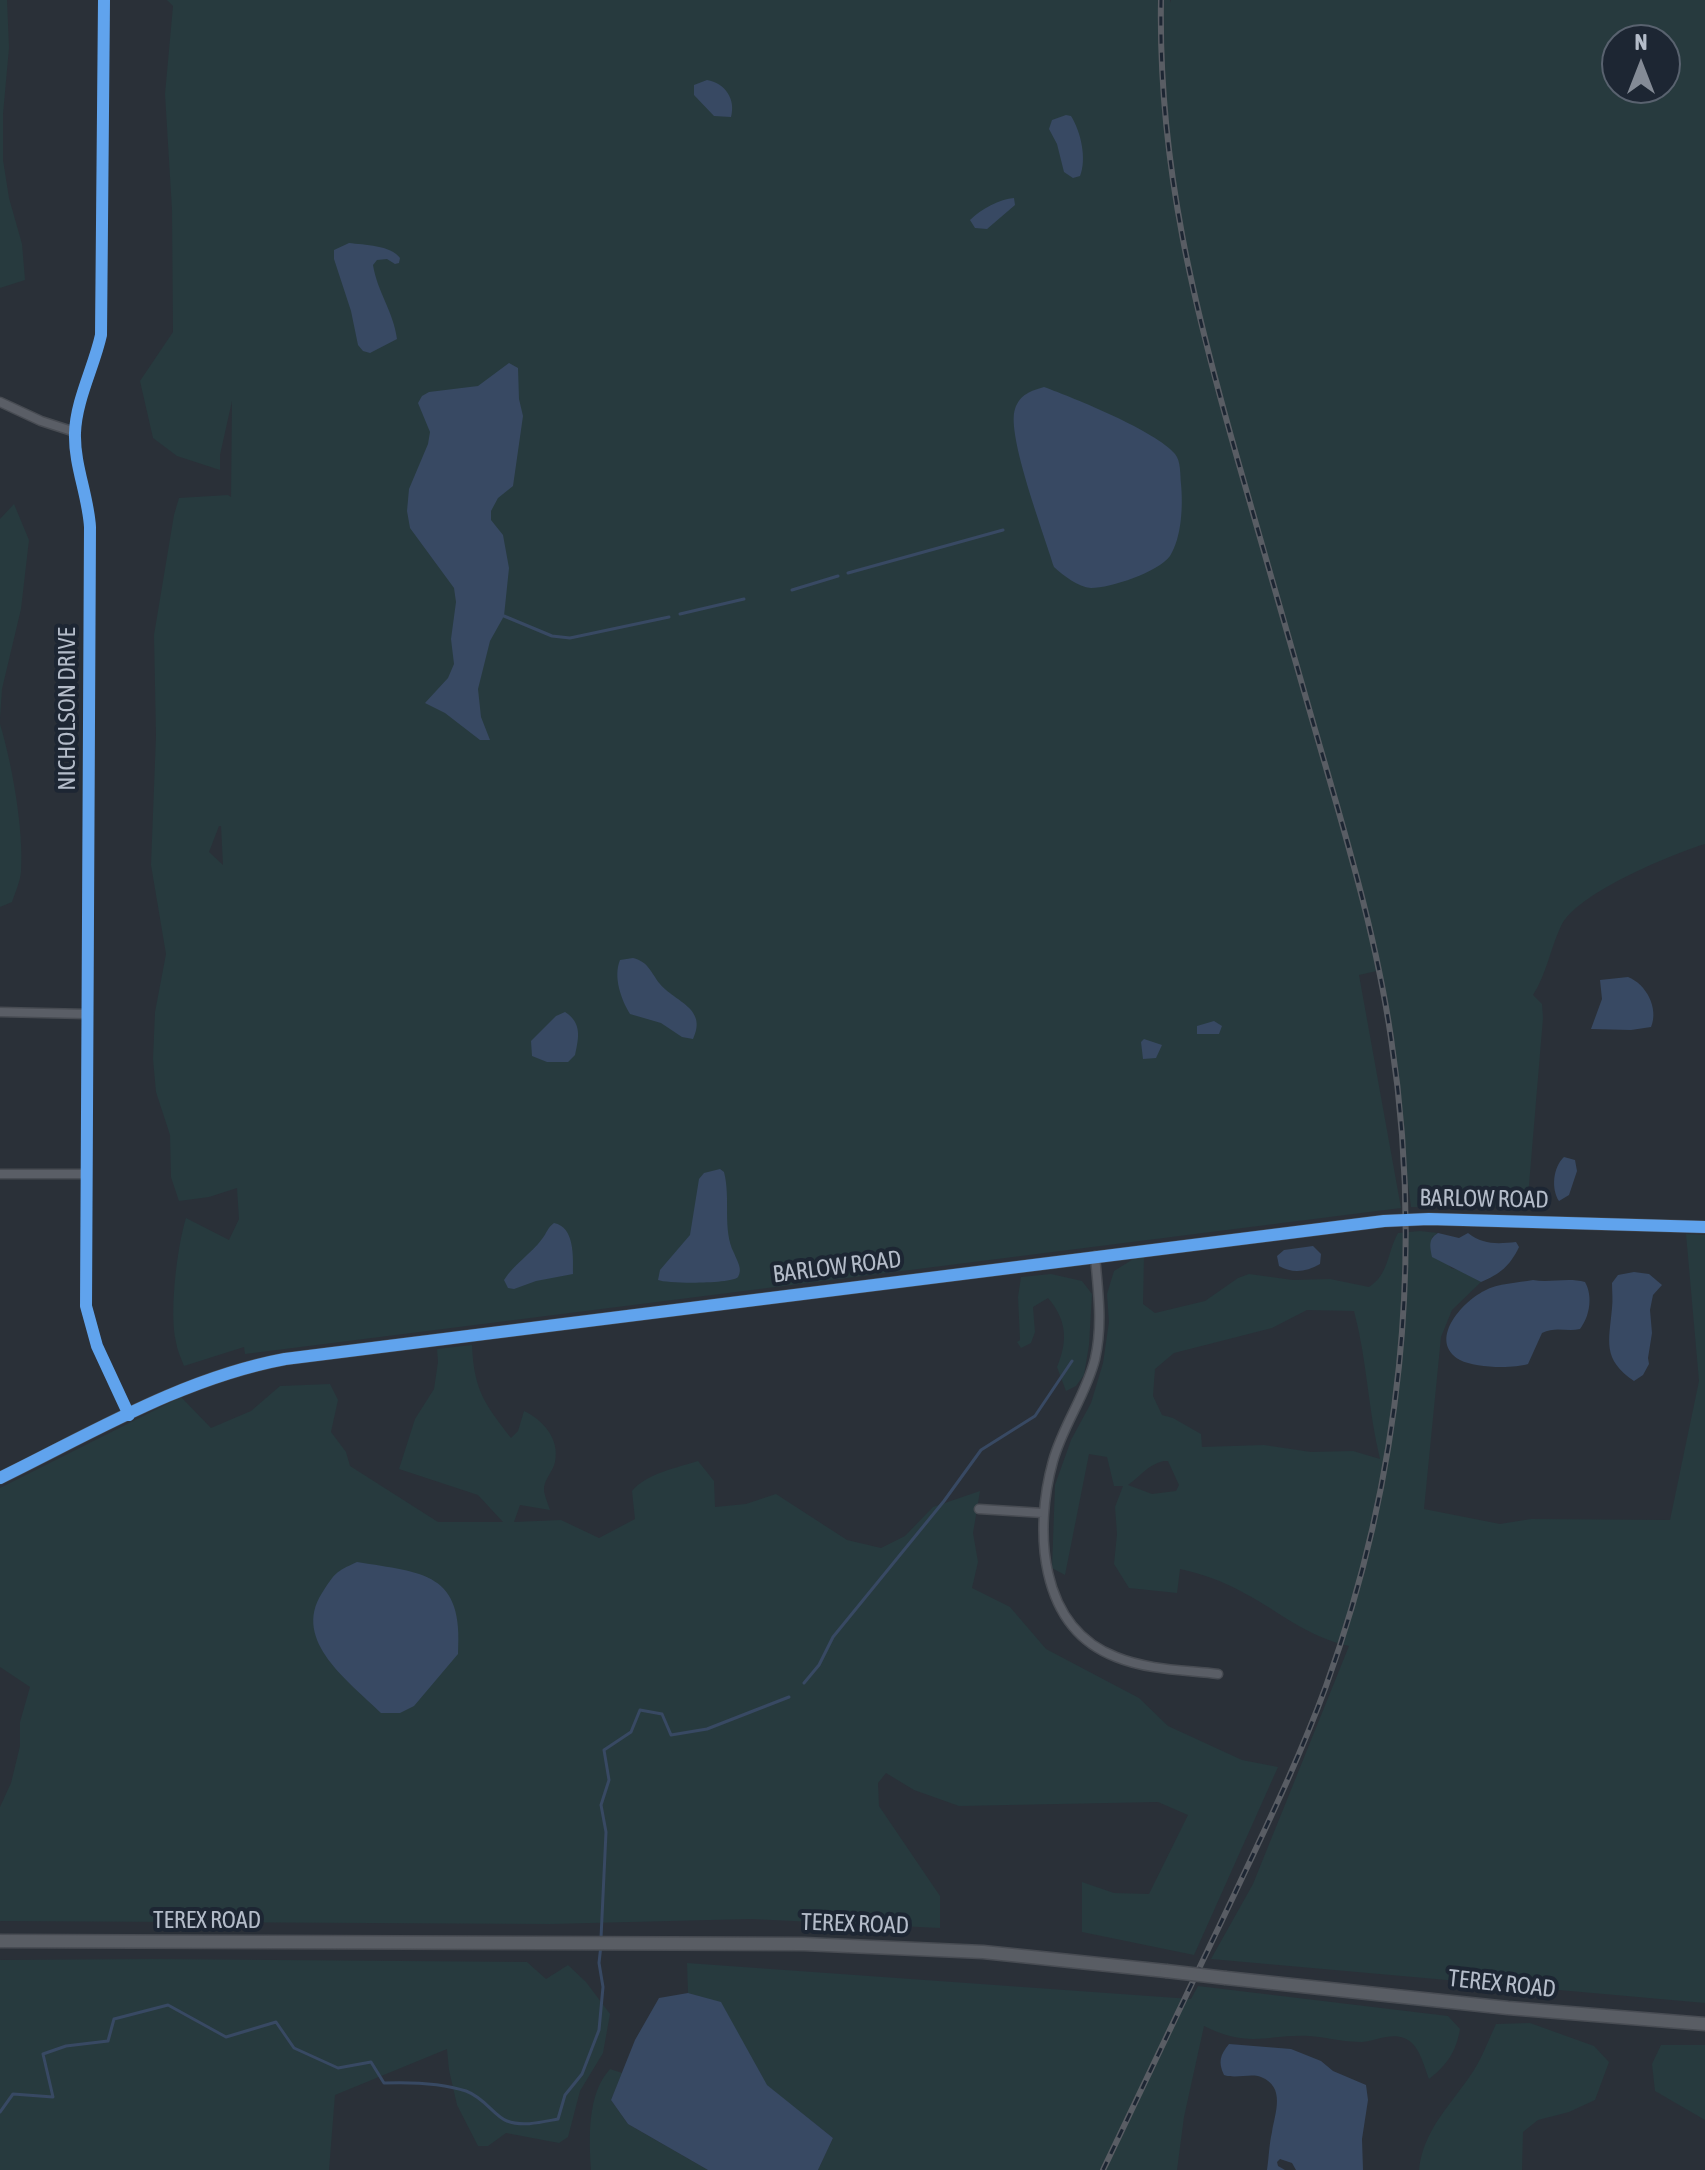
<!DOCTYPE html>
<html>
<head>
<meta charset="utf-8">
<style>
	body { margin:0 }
	#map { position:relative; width:1705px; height:2170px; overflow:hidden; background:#2a3038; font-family:"Asap Condensed",sans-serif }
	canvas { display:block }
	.north { position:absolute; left:1601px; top:24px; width:80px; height:80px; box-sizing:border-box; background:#1d2633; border:2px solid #59626f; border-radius:50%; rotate:0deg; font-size:22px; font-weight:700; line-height:32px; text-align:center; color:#b4bcc9 }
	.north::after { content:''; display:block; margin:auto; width:28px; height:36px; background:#848b96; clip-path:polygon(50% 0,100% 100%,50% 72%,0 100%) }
</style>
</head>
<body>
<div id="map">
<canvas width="1705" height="2170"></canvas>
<div class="north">N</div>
</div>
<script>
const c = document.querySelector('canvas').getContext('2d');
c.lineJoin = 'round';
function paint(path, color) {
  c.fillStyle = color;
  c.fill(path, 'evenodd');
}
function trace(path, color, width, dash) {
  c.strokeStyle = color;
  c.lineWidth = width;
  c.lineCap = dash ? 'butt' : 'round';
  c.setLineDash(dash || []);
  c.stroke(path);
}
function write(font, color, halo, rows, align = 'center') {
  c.font = font + ' "Asap Condensed",sans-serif';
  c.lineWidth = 8;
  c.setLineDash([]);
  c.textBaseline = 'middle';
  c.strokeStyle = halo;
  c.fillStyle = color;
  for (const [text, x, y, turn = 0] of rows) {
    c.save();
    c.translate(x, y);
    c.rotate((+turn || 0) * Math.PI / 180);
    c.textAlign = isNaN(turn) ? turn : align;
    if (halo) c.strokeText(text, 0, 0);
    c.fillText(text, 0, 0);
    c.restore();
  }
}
const green = new Path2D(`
	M0 0H7L9 48 3 114V160L9 198 22 244 25 280 0 288Z
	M167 0H1170V3L1171 0H1705V844C1670 855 1577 893 1561 926 1550 949 1547 973 1533 995L1542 1004 1543 1018 1528 1197 1514 1207H1411L1381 970 1359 975 1401 1208 245 1354 244 1347 184 1366C181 1358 177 1350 176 1342 169 1313 177 1247 186 1218L229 1240 239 1219 237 1188 209 1197 179 1201 171 1177 170 1135 156 1092 153 1059 155 1012 166 954 151 865 156 736 154 635 174 515 179 498 228 495 231 497 232 401 220 455V470L177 456 153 438 140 381 173 332 172 210 165 94 173 6ZM1617 40H1665V88H1617ZM219 826H221L223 865 209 852Z
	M14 504 29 540 21 609 2 689 0 719V519Z
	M0 724C12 764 24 830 21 872 20 882 15 893 12 902L0 907Z
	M1420 1231 1438 1233 1432 1237 1451 1268 1462 1271 1481 1282 1452 1310 1441 1337 1424 1509 1500 1524 1531 1519 1670 1520 1699 1381 1686 1234 1705 1235V2003L1211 1959 1253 1884 1349 1646C1305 1636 1282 1613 1244 1593 1223 1581 1203 1574 1180 1569L1177 1593 1129 1588 1114 1564 1117 1534 1115 1507 1123 1486H1114L1107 1457 1089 1454 1065 1575 1052 1568 1055 1485 1071 1440 1091 1403 1103 1363 1109 1322 1107 1294 1114 1271 1135 1258 1144 1257 1143 1304 1155 1313 1205 1301 1238 1278 1249 1274 1293 1280 1330 1279 1369 1287C1389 1274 1387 1253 1398 1233ZM1307 1310 1354 1311C1367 1359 1368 1410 1380 1459L1353 1451 1311 1452 1264 1445 1202 1447 1201 1434 1173 1418 1162 1415 1153 1396 1155 1369 1174 1353 1272 1328ZM1164 1461H1168L1179 1485 1176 1491 1152 1494 1128 1485C1141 1476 1147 1465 1164 1461Z
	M1051 1274 1082 1281 1092 1294 1089 1345 1084 1375 1076 1386 1066 1391 1057 1367C1068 1341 1067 1320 1048 1298L1033 1307 1035 1332 1031 1343 1021 1348 1017 1342 1020 1340 1018 1297 1021 1277Z
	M472 1345C474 1390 484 1403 511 1438L518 1431 524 1411C543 1420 560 1439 555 1462 553 1472 543 1480 544 1491 545 1497 548 1504 550 1510L520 1505 514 1522 561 1520 599 1538 635 1519 632 1491C647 1473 677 1468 698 1461L714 1481 715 1507 746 1504 776 1494 847 1540 881 1548 905 1536 933 1507 980 1491 973 1533 978 1562 972 1588 1010 1607 1046 1649 1139 1698 1168 1726 1242 1760 1278 1767 1194 1955 1082 1932V1882L1114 1893 1149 1894 1188 1815 1158 1802 959 1806 914 1790 886 1773 878 1783 879 1806 940 1896V1928L751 1919 550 1924 0 1921V1807L11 1783 20 1746V1722L30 1687 0 1667V1488L181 1397 211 1428 251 1411 280 1386 330 1384 338 1400 331 1432 346 1452 350 1466 438 1522H503L478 1495 399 1469 415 1419 434 1389 438 1362 437 1349Z
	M153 1959 527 1962 546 1979 568 1965 586 1982 610 2014 603 2053 580 2091 568 2137 559 2143 506 2133 488 2146H478L457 2105 449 2070 447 2049 335 2095 329 2170H0V1960Z
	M687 1963 1191 1999 1198 1986 1448 2016 1460 2029C1456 2052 1447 2065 1429 2079 1424 2066 1419 2043 1404 2038 1390 2033 1376 2041 1362 2042 1346 2042 1334 2039 1319 2037 1272 2031 1253 2051 1204 2026L1184 2117 1177 2170H818L833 2138 766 2085 721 2003 688 1993Z
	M1530 2023 1594 2046 1609 2062 1595 2100 1569 2112 1538 2120 1523 2132 1522 2170H1419C1423 2131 1449 2107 1470 2076 1481 2061 1488 2041 1496 2024Z
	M1661 2045H1705V2120L1655 2091 1652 2064Z
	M610 2069 622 2073 611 2100 628 2124 708 2170H591C589 2138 587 2094 610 2069Z`);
const water = new Path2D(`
	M707 80C725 83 736 99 731 117L714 116 694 95V85Z
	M1066 115 1071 116C1081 132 1087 159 1080 176L1073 178 1064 172 1057 144 1049 129 1052 120Z
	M1014 198 1015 205 987 229 975 228 970 220C981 209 1000 199 1014 198Z
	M349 243C364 245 391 245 400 258L399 263 395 264 387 259 377 260 373 265C377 291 394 313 397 339L370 353 363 351 358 345 351 311 334 259V250Z
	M509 363 518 368 519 399 523 416 513 486 498 498 491 511V520L503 535 509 568 504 616 490 641 478 689 481 717 490 740H480L445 713 425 703 448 678 454 664 451 639 456 602 454 588 410 528 407 511 409 489 428 444 430 432 418 403 422 396 429 392 478 386Z
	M1044 387C1074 398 1156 431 1175 454 1181 461 1180 474 1181 484 1183 505 1182 537 1170 556 1158 572 1111 588 1091 588 1078 587 1064 576 1054 567 1045 536 1006 435 1015 409 1020 394 1031 391 1044 387Z
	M633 958C649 962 651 973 660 984 675 1002 708 1008 693 1039L682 1037 661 1023 630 1014C621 999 613 977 620 960Z
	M1628 977C1646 984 1659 1008 1651 1027L1631 1030 1591 1029 1602 999 1600 980Z
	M565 1012C582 1023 579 1037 575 1055L568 1062H547L532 1056 531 1041 556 1016Z
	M1214 1021 1222 1026 1219 1034H1197V1026Z
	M1144 1039 1162 1045 1156 1058 1143 1059 1141 1042Z
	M1564 1157 1575 1160 1577 1171 1569 1195 1559 1201C1551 1189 1553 1167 1564 1157Z
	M720 1169 724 1172C731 1199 722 1229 734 1253 737 1261 743 1269 738 1277 732 1284 668 1284 658 1280L660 1270 690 1235 699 1179 704 1173Z
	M554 1223C575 1227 573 1257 573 1274L536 1281 514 1289 508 1288 504 1280C514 1264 531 1254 542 1239 547 1233 547 1228 554 1223Z
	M1438 1233 1459 1238 1468 1233C1483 1245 1498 1244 1516 1242L1519 1247C1510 1266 1500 1274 1481 1282L1432 1257C1430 1246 1428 1239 1438 1233Z
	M1313 1246 1321 1254 1320 1264C1306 1272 1293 1274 1279 1266L1277 1256 1284 1250Z
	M1634 1272 1649 1274 1662 1285 1653 1295 1650 1310 1652 1333 1648 1358 1649 1364 1643 1375 1634 1381C1602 1359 1609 1342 1612 1308 1613 1300 1612 1291 1612 1283L1618 1275Z
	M1533 1280C1550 1283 1568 1277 1585 1282 1593 1296 1590 1316 1580 1329 1566 1332 1556 1326 1542 1333L1528 1364C1512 1369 1475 1368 1460 1360 1427 1341 1462 1302 1484 1291 1498 1283 1518 1283 1533 1280Z
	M357 1562C424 1573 464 1572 458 1654L414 1706 400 1713H381C350 1682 291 1641 322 1593 335 1573 335 1572 357 1562Z
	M688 1993 721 2002 767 2085 833 2138 818 2170H708L628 2124 611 2100 635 2040 659 1998Z
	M1229 2044 1291 2049 1321 2061 1333 2071 1366 2085 1368 2100 1362 2139 1363 2170H1296L1292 2163 1280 2159 1277 2162 1278 2166 1285 2170H1267C1269 2157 1269 2145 1272 2132 1275 2113 1286 2087 1261 2077 1251 2073 1236 2079 1224 2075 1218 2062 1220 2055 1229 2044Z`);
const stream = new Path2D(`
	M848 573 1003 530
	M792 590 838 576
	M680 614 744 599
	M504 616 552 636 570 638 669 617
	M804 1683 819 1665 833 1637 944 1501 981 1450 1035 1416 1072 1361
	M601 1938 606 1832 601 1805 609 1780 604 1750 631 1732 640 1710 662 1714 671 1735 707 1729 789 1697
	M0 2112 13 2094 53 2097 43 2054 66 2046 108 2041 114 2019 168 2005 226 2037 276 2022 294 2048 338 2068 371 2062 384 2083C411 2082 441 2083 466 2091 485 2098 494 2116 507 2121 523 2127 542 2122 558 2119L565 2095 582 2074 599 2030 603 1987 599 1963 601 1945`);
const minor = new Path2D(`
	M104 0 101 335C94 367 76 400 75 433 74 465 88 495 90 527L86 1306 97 1346 129 1415
	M0 402 41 421 75 432
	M0 1012 86 1014
	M0 1174H86
	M1095 1256C1098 1291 1103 1324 1095 1359 1086 1395 1063 1425 1053 1461 1034 1529 1038 1627 1116 1657 1148 1670 1185 1670 1218 1674
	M979 1509 1043 1513`);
const tertiary = new Path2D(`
	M0 1478C92 1433 183 1378 285 1359L1384 1221 1429 1219 1705 1227`);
const secondary = new Path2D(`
	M0 1941 804 1944 983 1952 1166 1971
	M1226 1978 1508 2008 1705 2024`);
const rail = new Path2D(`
	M1103 2170C1147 2078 1191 1986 1235 1893 1267 1825 1300 1757 1326 1686 1401 1479 1424 1255 1391 1038 1375 929 1342 824 1312 719 1288 635 1264 551 1240 468 1195 311 1158 165 1161 0`);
const secondaryBridge = new Path2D(`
	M1166 1971 1226 1978`);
const cycleway = new Path2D(`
	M104 0 101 335C94 367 76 400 75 433 74 465 88 495 90 527L86 1306 97 1346 129 1415
	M0 1478C92 1433 183 1378 285 1359L1384 1221 1429 1219 1705 1227`);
const streetNames = [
	["NICHOLSON DRIVE",67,709,-90],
	["BARLOW ROAD",1484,1199,1],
	["BARLOW ROAD",837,1267,-7],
	["TEREX ROAD",207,1920],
	["TEREX ROAD",855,1924,2],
	["TEREX ROAD",1502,1984,6]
];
paint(green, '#273a3e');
paint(water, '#384963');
trace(stream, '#384963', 3);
trace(minor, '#484c53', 11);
trace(tertiary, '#484c53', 13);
trace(secondary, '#484c53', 15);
trace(minor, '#5a5e66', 8);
trace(tertiary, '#5a5e66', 10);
trace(secondary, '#595d64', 12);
trace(rail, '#595d64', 6);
trace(rail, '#1d2633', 3, [9]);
trace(secondaryBridge, '#484c53', 15, []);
trace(secondaryBridge, '#595d64', 12);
trace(cycleway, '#60a3ed', 12);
write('24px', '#b4bcc9', '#1d2633', streetNames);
</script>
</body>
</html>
